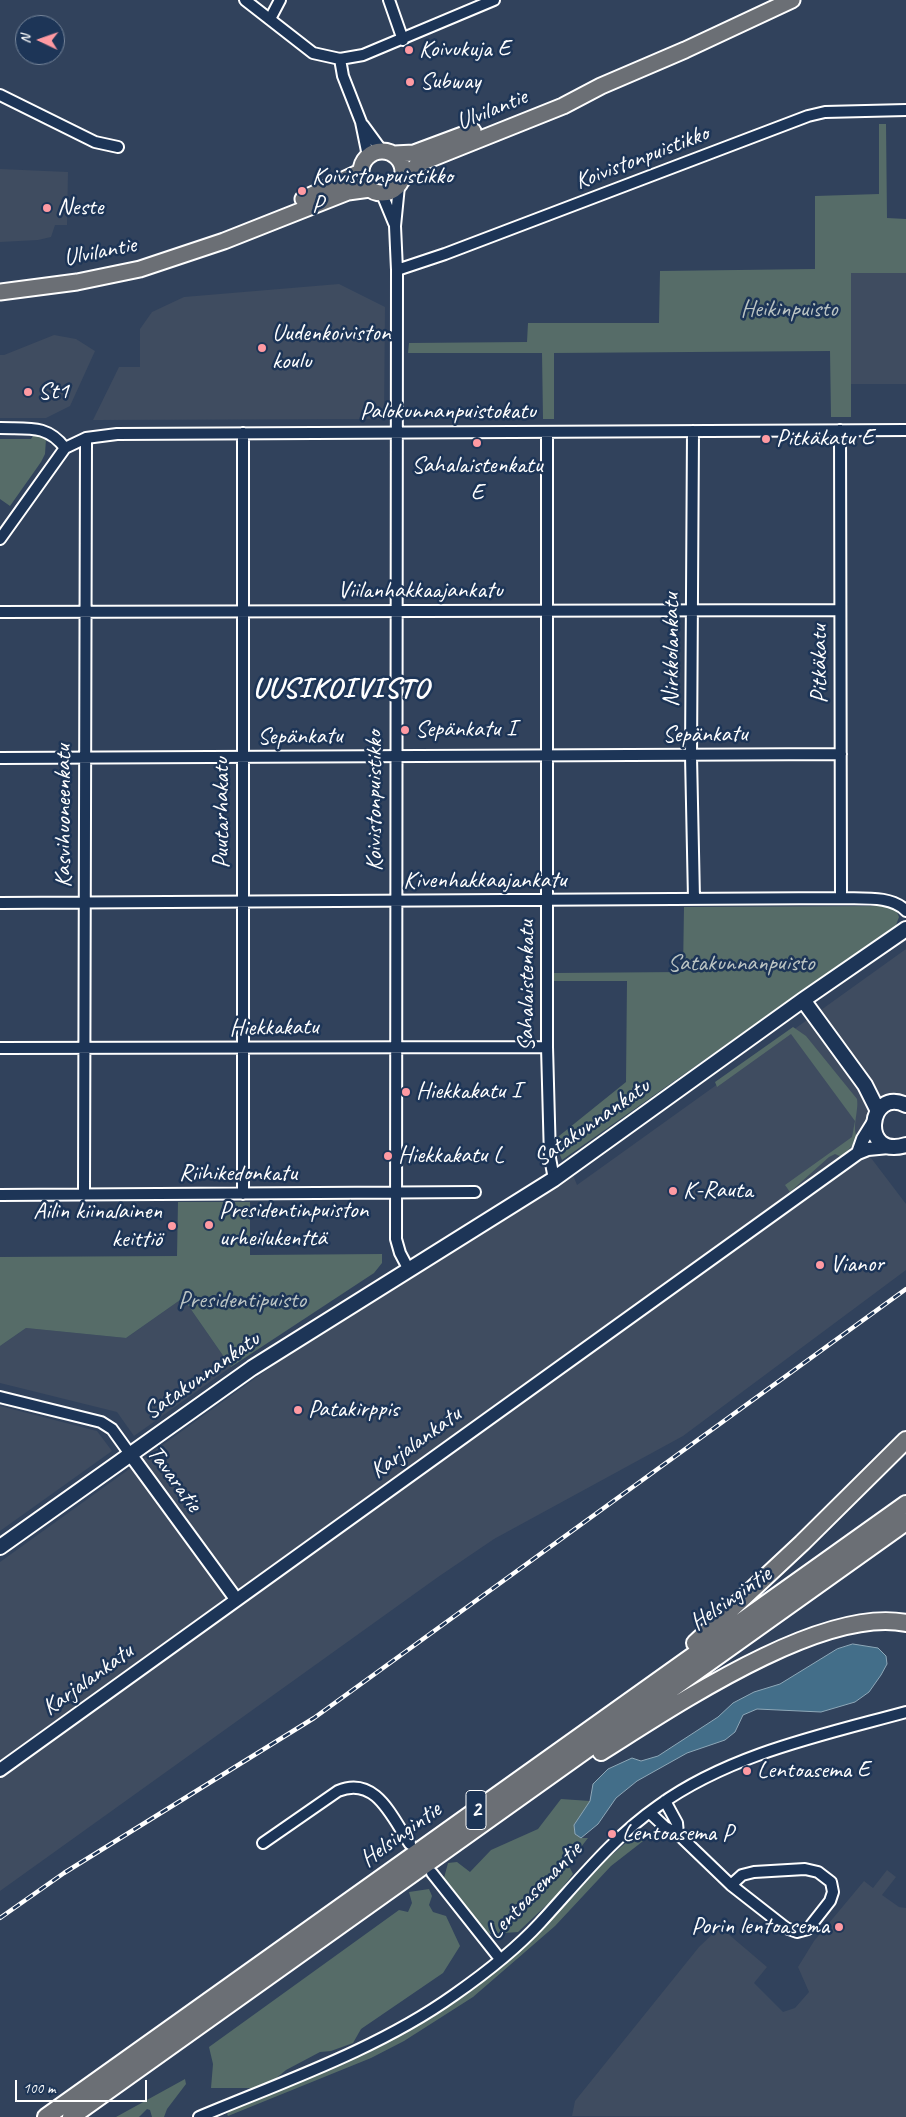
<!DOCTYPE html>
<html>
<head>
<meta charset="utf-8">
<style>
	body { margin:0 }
	#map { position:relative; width:906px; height:2117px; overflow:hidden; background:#31425c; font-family:Caveat,sans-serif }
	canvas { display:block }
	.north { position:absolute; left:15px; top:15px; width:50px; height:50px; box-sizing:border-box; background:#1d3557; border:1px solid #77869a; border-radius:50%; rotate:273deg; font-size:14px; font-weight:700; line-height:20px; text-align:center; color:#fff }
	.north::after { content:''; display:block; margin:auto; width:18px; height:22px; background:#ff9aa2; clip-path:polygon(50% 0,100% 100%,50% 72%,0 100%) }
	.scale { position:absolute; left:15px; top:2080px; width:132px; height:22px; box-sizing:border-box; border:2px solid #fff; border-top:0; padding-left:6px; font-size:15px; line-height:18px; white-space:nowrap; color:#fff; -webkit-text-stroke:4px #1d3557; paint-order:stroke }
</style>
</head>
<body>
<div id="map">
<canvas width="906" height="2117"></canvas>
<div class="north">N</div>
<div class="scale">100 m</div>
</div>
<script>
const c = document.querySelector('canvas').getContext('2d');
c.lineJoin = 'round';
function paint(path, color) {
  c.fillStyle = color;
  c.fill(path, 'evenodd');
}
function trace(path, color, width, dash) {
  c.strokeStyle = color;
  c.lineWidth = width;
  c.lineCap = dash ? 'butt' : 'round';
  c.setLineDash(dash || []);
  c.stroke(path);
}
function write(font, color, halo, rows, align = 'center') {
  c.font = font + ' Caveat,sans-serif';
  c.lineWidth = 5;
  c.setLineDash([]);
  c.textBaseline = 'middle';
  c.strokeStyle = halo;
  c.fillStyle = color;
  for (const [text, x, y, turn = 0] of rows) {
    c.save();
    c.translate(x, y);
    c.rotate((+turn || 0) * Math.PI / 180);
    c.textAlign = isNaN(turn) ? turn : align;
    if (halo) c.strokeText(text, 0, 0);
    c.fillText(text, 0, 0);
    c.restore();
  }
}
const built = new Path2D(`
	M0 169 68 172 67 225H55L51 237 38 240 0 242Z
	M851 273H906V417V384H851Z
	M339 284 385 307 384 419 93 420 119 367H140V329L152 312 184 297Z
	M54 335 76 339 95 351 70 406 46 418H0V355H4Z
	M906 949V1097L851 1139 868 1154 906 1204V1270L683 1436 494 1539 438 1577 0 1891V1562L289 1354 573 1175 577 1185Z
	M183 1298 231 1367 134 1436 117 1412 0 1383V1346L26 1328 126 1338Z
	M0 1406 97 1431 112 1451 0 1531Z
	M887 1870 896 1877 882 1895 899 1907 906 1908V2117L572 2116 575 2101 699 1947 720 1927 767 1967 754 1983 783 2012 795 2008 809 1992 798 1967 814 1941 864 1881 873 1888Z`);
const green = new Path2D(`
	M879 124H886L887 218 906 219V273H851V417H831L830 351 554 353V419H543L542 353H408L409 343 527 342 528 323H659L660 271 815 269V196L879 194Z
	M35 433 42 435 46 439 45 454 41 462 10 506 0 499V439H31Z
	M884 906 896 909 899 917 896 925 562 1160 554 1140 626 1082 627 981H554V973L683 972 684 907Z
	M793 1027 806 1036 857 1099C859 1112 851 1128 858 1139L842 1157 835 1154 829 1157 790 1192 785 1185 852 1137 855 1121 791 1034 717 1087 715 1082Z
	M178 1202H250V1255L382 1254V1263L374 1273 231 1367 183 1298 126 1338 26 1328 0 1346V1257L177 1256Z
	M561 1799 590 1801 574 1825 575 1834 581 1838H588L568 1864 573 1874 555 1897 518 1932 490 1934 477 1925 444 1878 448 1863 457 1862 470 1872 491 1850 538 1829Z
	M641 1830 647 1838 611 1866 555 1926 473 1997 404 2041 371 2058 228 2116 227 2114 233 2108 374 2048 449 2004 503 1964 548 1922 607 1859Z
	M429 1889 432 1896 429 1905 433 1912 446 1916 460 1946 443 1973 361 2029 353 2043 331 2051 320 2052 286 2070 274 2080 252 2088H211L213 2064 209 2047 399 1910 408 1912 412 1903 409 1892Z
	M185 2079 186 2084 167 2109 164 2117H152L150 2110 147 2109 139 2117H116Z`);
const water = new Path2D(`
	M853 1644 878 1648 886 1656 887 1664 881 1675 869 1692 855 1702 821 1712 757 1709 743 1715 735 1732 725 1740 687 1753 637 1781 616 1798 598 1824 581 1838 575 1834 574 1825 590 1801 593 1784 608 1769 632 1758 641 1761 658 1756 718 1717 733 1703 754 1692 780 1684 837 1649Z`);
const minor = new Path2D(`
	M245 0 313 53 340 59 363 55 494 0
	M389 0 403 40
	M270 19 280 0
	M340 59 343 76 361 122 368 156
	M0 95 95 142 118 147
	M363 125 382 151
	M399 186 395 226 397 270 396 1239 400 1253 409 1270
	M382 194 394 223
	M397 270 445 254 808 116 825 112 906 110
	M0 428C28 429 47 424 65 448L86 438 117 434 906 430
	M840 430 841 898
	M693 431 691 756 694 899
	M547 432V1047L550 1158 554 1179
	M0 539 65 448
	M0 612 840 610
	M0 758 841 754
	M0 903 841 898C861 899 892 895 906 911
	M0 1048 547 1047
	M243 1194V433
	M0 1195 475 1192
	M84 1195 86 438
	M0 1397 101 1422 112 1429 130 1454
	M665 1801 677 1823 678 1834
	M650 1813 665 1827 678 1834 731 1885 786 1928 797 1932 808 1929 830 1901 833 1892 831 1882 818 1872 805 1869 754 1872 742 1875 731 1885
	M263 1843 338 1791C376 1775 392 1818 410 1844
	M432 1873 500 1959
	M199 2117C285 2081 378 2049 454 1995 484 1974 516 1949 540 1923 578 1882 612 1838 658 1806 730 1754 822 1735 906 1712`);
const tertiary = new Path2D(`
	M858 1153 863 1139 873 1123
	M130 1454 236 1599
	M0 1770 858 1153 868 1149 889 1147`);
const secondary = new Path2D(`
	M803 1000 865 1085 878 1111
	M906 1105C868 1086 859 1160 906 1145
	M0 1547 252 1368 554 1179 803 1000 906 929`);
const primary = new Path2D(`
	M361 172a21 21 0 1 1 42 0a21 21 0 1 1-42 0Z
	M394 154 414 153 473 131
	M402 180 418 164 563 106 601 86 685 50 792 0
	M303 199 360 172
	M0 292 77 282 140 269 224 241 348 192 370 189`);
const trunk = new Path2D(`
	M695 1643 802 1543 906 1440
	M601 1752C673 1707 821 1606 906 1623
	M46 2117 906 1504
	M71 2117 906 1522`);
const rail = new Path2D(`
	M0 1918 64 1873 314 1718 906 1289`);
const markers = [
	[409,50,5,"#ff9aa2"],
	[410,82,5,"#ff9aa2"],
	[302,191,5,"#ff9aa2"],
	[47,208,5,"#ff9aa2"],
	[262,348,5,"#ff9aa2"],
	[28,392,5,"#ff9aa2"],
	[766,439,5,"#ff9aa2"],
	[477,443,5,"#ff9aa2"],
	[405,730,5,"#ff9aa2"],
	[406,1092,5,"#ff9aa2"],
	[388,1156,5,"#ff9aa2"],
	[673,1191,5,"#ff9aa2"],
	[209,1225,5,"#ff9aa2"],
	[172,1226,5,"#ff9aa2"],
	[820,1265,5,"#ff9aa2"],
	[298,1410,5,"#ff9aa2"],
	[747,1771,5,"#ff9aa2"],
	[612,1834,5,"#ff9aa2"],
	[839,1927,5,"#ff9aa2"]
];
const shields = [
	[476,1810,20]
];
const shieldNames = [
	["2",476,1810]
];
const poiNames = [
	["Koivukuja E",419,50],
	["Subway",420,82],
	["Koivistonpuistikko",312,177],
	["P",312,205],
	["Neste",57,208],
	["Uudenkoiviston",272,334],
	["koulu",272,362],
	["St1",38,392],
	["Pitkäkatu E",776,439],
	["Sahalaistenkatu",477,466,"center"],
	["E",477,494,"center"],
	["Sepänkatu I",415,730],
	["Hiekkakatu I",416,1092],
	["Hiekkakatu L",398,1156],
	["K-Rauta",683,1191],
	["Presidentinpuiston",219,1211],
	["urheilukenttä",219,1239],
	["Ailin kiinalainen",162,1212,"right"],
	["keittiö",162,1240,"right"],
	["Vianor",830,1265],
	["Patakirppis",308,1410],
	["Lentoasema E",757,1771],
	["Lentoasema P",622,1834],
	["Porin lentoasema",829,1927,"right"]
];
const streetNames = [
	["Ulvilantie",492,110,-22],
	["Koivistonpuistikko",642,158,-21],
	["Ulvilantie",100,252,-11],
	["Palokunnanpuistokatu",448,412],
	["Viilanhakkaajankatu",420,591],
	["Nirkkolankatu",672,650,-90],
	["Pitkäkatu",820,664,-90],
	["Sepänkatu",705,735,-1],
	["Sepänkatu",300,737,-1],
	["Koivistonpuistikko",375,801,-90],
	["Puutarhakatu",222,813,-90],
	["Kasvihuoneenkatu",64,816,-90],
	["Kivenhakkaajankatu",485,881],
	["Sahalaistenkatu",527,986,-90],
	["Hiekkakatu",274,1028,-1],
	["Satakunnankatu",592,1123,-35],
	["Riihikedonkatu",238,1174],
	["Satakunnankatu",202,1376,-35],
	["Karjalankatu",416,1443,-36],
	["Tavaratie",174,1479,54],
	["Helsingintie",731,1599,-35],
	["Karjalankatu",88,1680,-36],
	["Helsingintie",401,1835,-36],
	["Lentoasemantie",535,1891,-46]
];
const parkNames = [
	["Heikinpuisto",789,310],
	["Satakunnanpuisto",741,964],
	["Presidentipuisto",242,1301]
];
const districtNames = [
	["UUSIKOIVISTO",341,689]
];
paint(built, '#3f4c60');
paint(green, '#566c68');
paint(water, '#436e89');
trace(water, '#8ea8b8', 1);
trace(minor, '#fff', 14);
trace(tertiary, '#fff', 16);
trace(secondary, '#fff', 18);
trace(primary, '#fff', 19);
trace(trunk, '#fff', 20);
trace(minor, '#1d3557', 10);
trace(tertiary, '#1d3557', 12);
trace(secondary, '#1d3557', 14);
trace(primary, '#6b6f75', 15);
trace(trunk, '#6b6f75', 16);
trace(rail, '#fff', 4.5);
trace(rail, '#1d3557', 2.5, [8]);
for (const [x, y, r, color] of markers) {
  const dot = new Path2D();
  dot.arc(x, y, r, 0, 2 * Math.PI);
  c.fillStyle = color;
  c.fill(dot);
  trace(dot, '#1d3557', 2);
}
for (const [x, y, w] of shields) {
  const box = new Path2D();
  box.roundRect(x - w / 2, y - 19.5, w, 39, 4);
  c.fillStyle = '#1d3557';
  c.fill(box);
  trace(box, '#fff', 1);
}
write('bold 22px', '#fff', null, shieldNames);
write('24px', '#fff', '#1d3557', poiNames, 'left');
write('24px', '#fff', '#1d3557', streetNames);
write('24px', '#bbc4c3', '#1d3557', parkNames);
c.letterSpacing = '1px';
write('bold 29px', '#fff', '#1d3557', districtNames);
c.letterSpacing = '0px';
</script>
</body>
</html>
